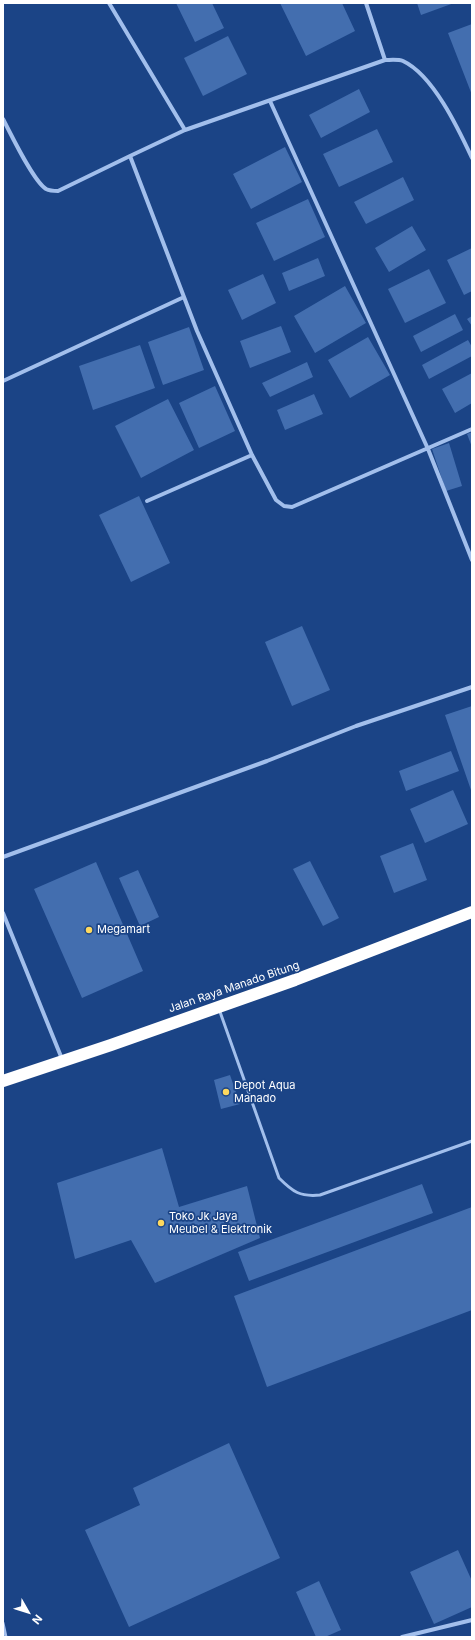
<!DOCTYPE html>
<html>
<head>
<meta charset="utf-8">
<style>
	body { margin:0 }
	#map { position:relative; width:475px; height:1640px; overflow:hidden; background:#1b4486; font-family:Inter,sans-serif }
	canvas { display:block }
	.frame { position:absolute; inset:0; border:4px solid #fff; pointer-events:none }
	.north { position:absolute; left:8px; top:1592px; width:40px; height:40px; -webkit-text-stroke:3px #1b4486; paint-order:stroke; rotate:129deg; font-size:11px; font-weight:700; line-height:16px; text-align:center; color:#fff }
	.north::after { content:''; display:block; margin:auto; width:14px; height:18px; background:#fff; clip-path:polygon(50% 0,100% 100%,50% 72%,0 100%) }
</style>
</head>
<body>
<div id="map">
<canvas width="475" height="1640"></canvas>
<div class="frame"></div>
<div class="north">N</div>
</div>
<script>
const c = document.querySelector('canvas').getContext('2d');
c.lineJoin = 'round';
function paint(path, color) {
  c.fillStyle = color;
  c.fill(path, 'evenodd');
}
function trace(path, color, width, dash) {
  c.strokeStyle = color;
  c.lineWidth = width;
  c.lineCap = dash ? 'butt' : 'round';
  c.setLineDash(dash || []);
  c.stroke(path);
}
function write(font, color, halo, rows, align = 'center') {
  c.font = font + ' Inter,sans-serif';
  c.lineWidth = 3.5;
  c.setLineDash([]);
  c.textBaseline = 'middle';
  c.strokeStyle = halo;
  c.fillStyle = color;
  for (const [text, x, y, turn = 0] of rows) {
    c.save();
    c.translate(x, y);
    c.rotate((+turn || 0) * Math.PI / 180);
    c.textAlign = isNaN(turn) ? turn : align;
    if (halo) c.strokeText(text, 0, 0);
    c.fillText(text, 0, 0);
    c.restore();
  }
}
const building = new Path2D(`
	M176 3H212L224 28 195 42Z
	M280 3H342L355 31 306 56Z
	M417 3H454L421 15Z
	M472 24V95L448 33Z
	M228 36 247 74 203 96 184 58Z
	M359 89 370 112 321 138 309 115Z
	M377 129 393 162 339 187 323 154Z
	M285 147 302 182 251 209 233 174Z
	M403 177 414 200 366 224 354 202Z
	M308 199 325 237 274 261 256 223Z
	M412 226 426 250 389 272 375 248Z
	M472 248V291L464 295 447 260Z
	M318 258 325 276 289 291 282 273Z
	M429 269 446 303 405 323 388 289Z
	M263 274 276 303 242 320 228 290Z
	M345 286 366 323 315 353 294 316Z
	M455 314 463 330 421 352 413 336Z
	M472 316V326L467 319Z
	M281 326 291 352 250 368 240 341Z
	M189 327 204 370 163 385 148 342Z
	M368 337 390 375 350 398 328 360Z
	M468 340 472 347V356L429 379 422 365Z
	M140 345 155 388 93 410 79 366Z
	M307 362 313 377 270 397 262 383Z
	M472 373V403L455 413 442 389Z
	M215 386 235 431 199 448 179 403Z
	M314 394 323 414 285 430 277 410Z
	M168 399 194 450 141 478 115 426Z
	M472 432V447L467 434Z
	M449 443 462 486 446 491 432 449Z
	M139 496 170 563 131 582 99 515Z
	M302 626 330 690 292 706 265 642Z
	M472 706V793L445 715Z
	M451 751 459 771 406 791 399 771Z
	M453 790 468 824 425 843 410 809Z
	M413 843 427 880 394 893 380 856Z
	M310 861 339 918 323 926 293 869Z
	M96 862 143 971 82 998 34 889Z
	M138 870 159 917 140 926 119 878Z
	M230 1075 240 1104 221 1109 214 1080Z
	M162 1148 179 1207 247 1186 260 1238 155 1283 131 1240 75 1259 57 1183Z
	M422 1184 433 1213 249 1281 238 1252Z
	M472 1207V1310L267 1387 234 1296Z
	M229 1443 280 1558 129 1627 85 1530 140 1505 133 1488Z
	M458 1550 472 1581V1607L434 1624 410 1572Z
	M319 1581 341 1630 325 1637H316L296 1592Z`);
const lane = new Path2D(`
	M219 1009 279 1178C293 1192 300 1197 320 1195L472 1141
	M3 1623 6 1637`);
const street = new Path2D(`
	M109 3 185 130 385 60C390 60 398 59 403 61 433 75 458 128 472 158
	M366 3 385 60
	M270 101 428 449 472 560
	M3 119C11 134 33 181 46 189 50 191 54 191 58 191L130 156
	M185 130 130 156 197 331 252 455 276 500 284 506 292 507 472 429
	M3 381 184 297
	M147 501 252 455
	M3 857 267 761 356 726 472 687
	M3 913 62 1059
	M402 1637 472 1620`);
const highway = new Path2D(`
	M3 1081 111 1045 295 980 472 912`);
const markers = [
	[89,930,4,"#fdd85e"],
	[226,1092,4,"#fdd85e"],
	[161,1223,4,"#fdd85e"]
];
const poiNames = [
	["Megamart",97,930],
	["Depot Aqua",234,1086],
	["Manado",234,1099],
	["Toko Jk Jaya",169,1217],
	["Meubel & Elektronik",169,1230]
];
const streetNames = [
	["Jalan Raya Manado Bitung",234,987,-19]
];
paint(building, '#436eaf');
trace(lane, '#a2bfec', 3);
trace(street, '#a2bfec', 4);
trace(highway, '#fff', 12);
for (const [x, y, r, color] of markers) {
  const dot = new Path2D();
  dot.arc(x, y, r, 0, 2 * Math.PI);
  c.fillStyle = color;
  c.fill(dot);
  trace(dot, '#1b4486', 1.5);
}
write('11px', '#fff', '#1b4486', poiNames, 'left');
write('11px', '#fff', '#1b4486', streetNames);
</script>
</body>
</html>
